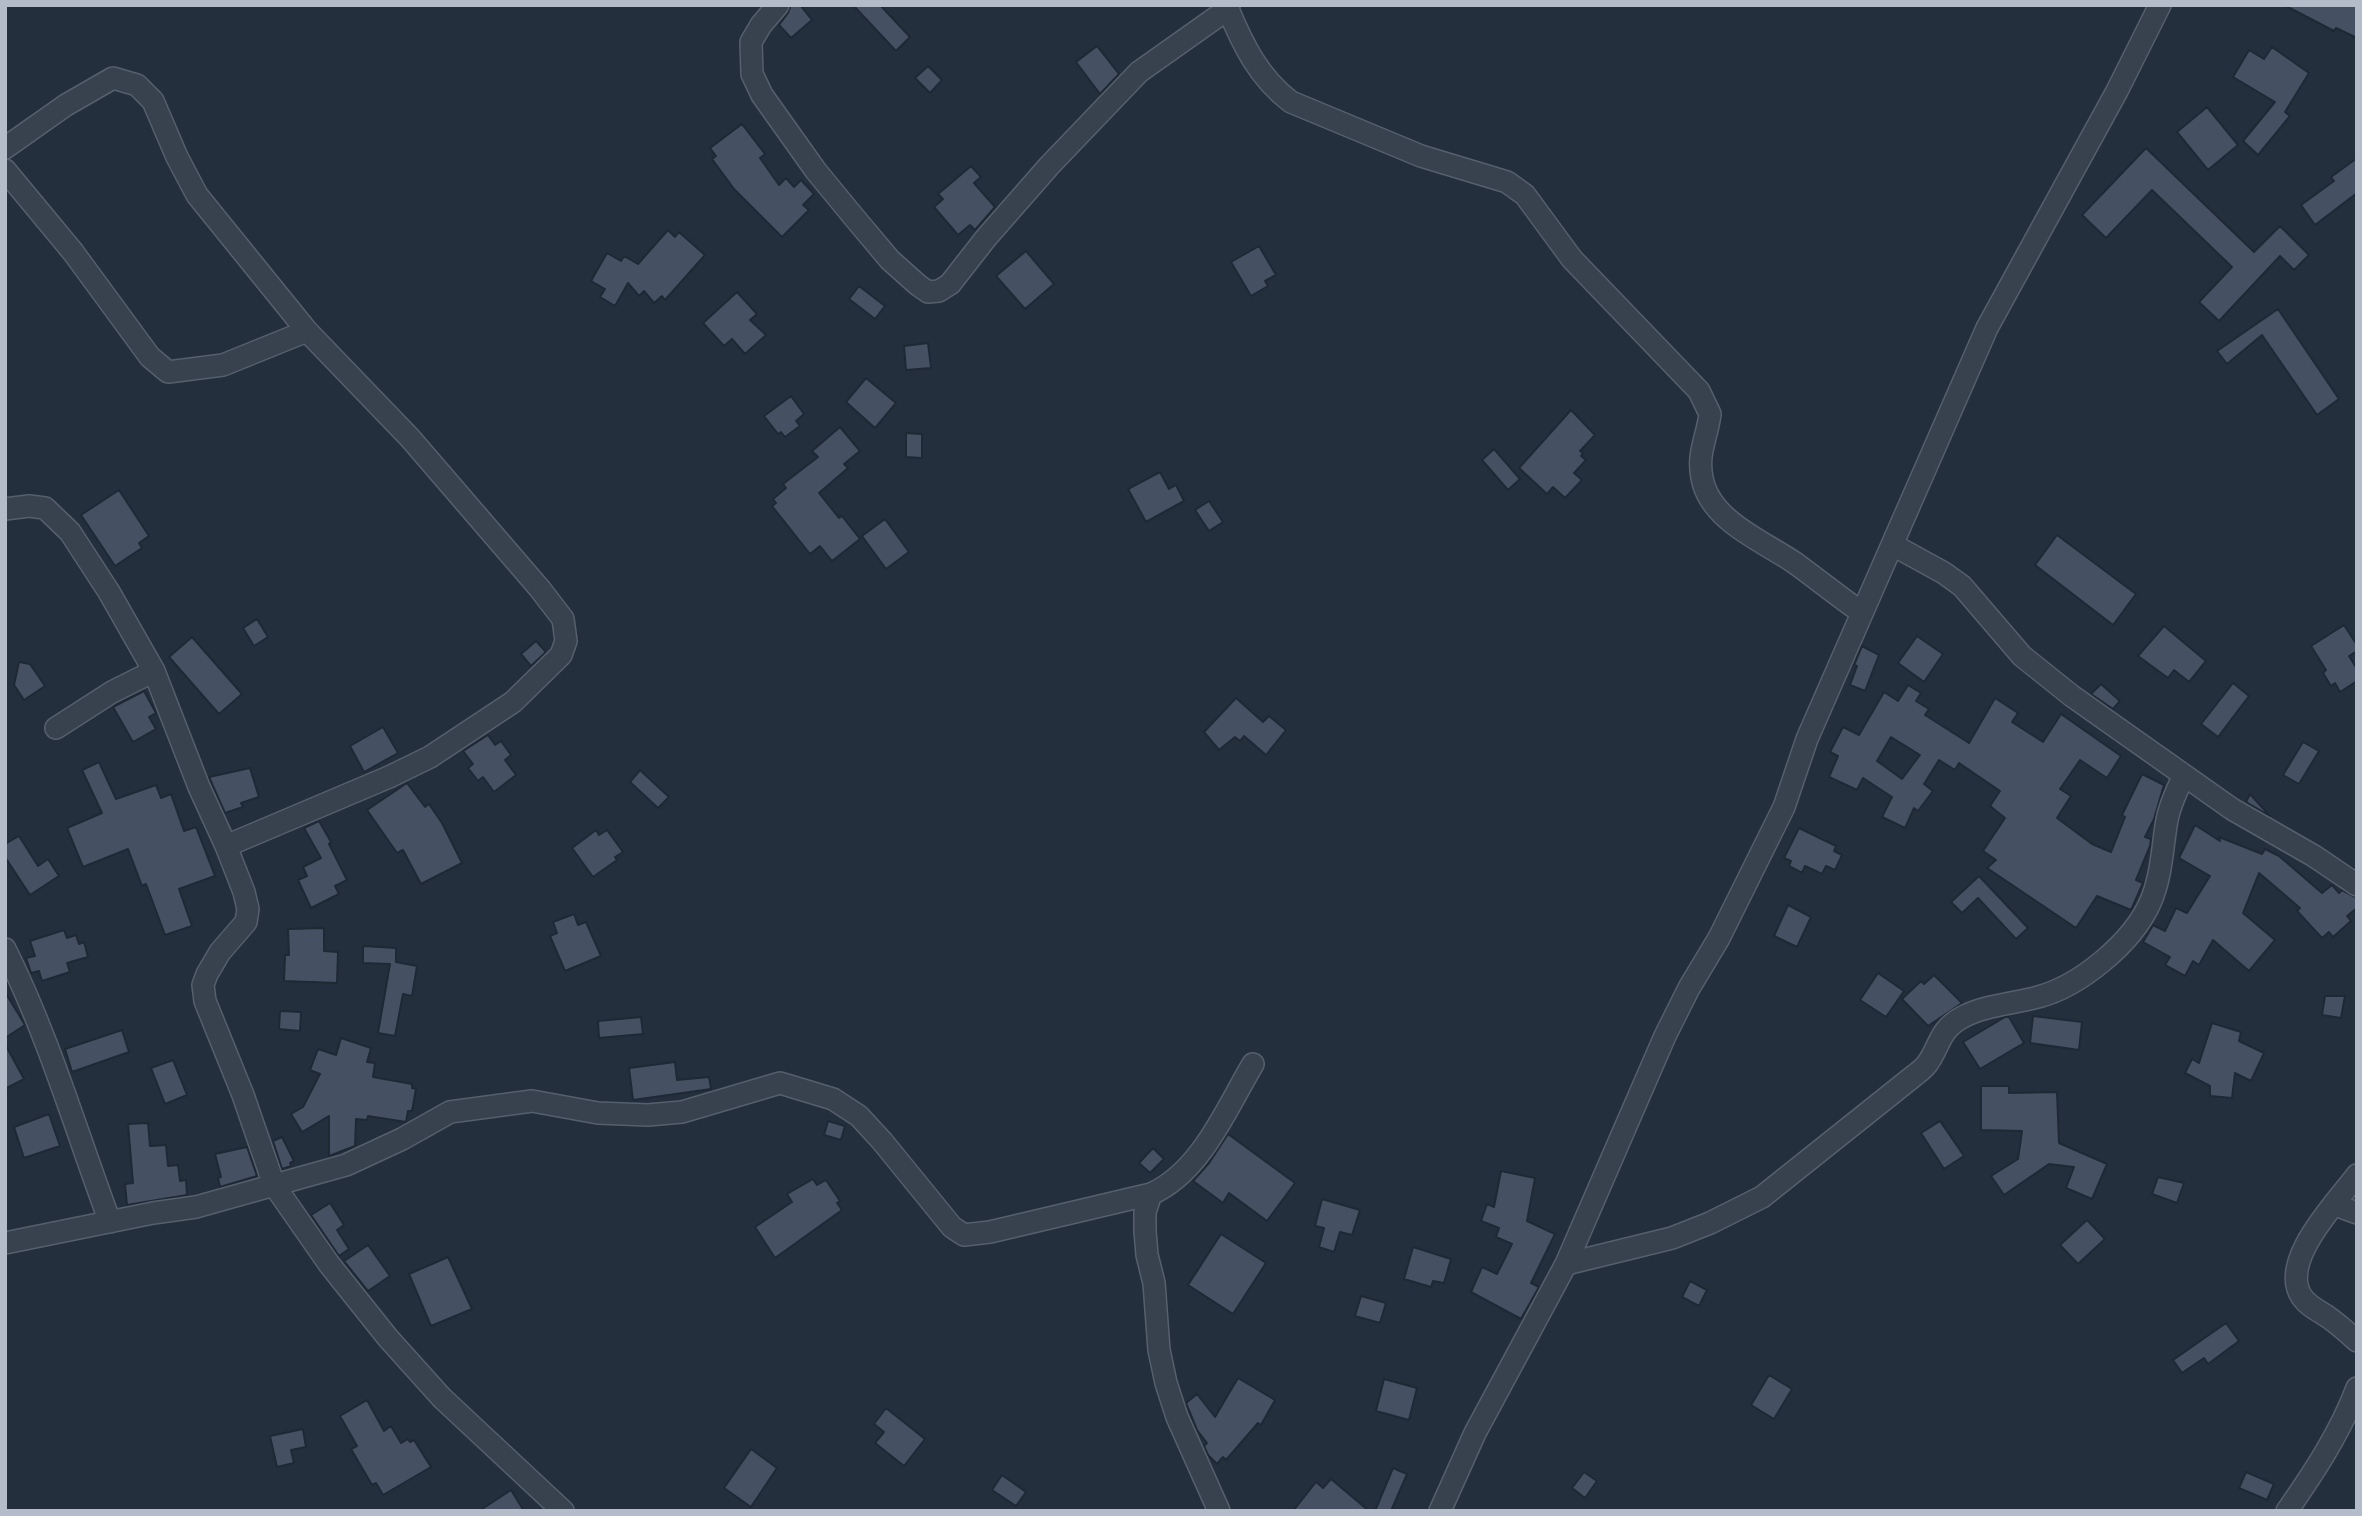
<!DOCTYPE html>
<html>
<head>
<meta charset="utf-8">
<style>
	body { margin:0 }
	#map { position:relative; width:2362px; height:1516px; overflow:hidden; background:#242f3e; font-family:Roboto,sans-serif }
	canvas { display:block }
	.frame { position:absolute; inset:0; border:7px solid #b4bcc9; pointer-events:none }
</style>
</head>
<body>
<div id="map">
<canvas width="2362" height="1516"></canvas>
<div class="frame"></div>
</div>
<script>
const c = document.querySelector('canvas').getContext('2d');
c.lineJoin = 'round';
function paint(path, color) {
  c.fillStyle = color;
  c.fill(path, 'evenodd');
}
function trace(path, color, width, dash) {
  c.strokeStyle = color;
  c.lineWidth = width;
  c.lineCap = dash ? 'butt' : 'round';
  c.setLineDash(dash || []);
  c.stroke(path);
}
const building = new Path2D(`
	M791 5H800L812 20 791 38 779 25 788 13Z
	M853 5H880L910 37 896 51Z
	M2284 5H2357V38L2336 28 2334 31Z
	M1097 46 1119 74 1100 94 1076 62Z
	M2272 47 2309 73 2285 112 2290 116 2258 155 2243 141 2275 102 2233 77 2249 50 2264 59Z
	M928 66 942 80 930 93 915 78Z
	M2207 107 2238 145 2208 170 2177 132Z
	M742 124 765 154 760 158 779 185 786 178 794 187 801 180 814 194 803 205 809 210 782 237 734 189 712 159 716 156 710 148Z
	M2146 148 2254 252 2280 226 2309 255 2294 270 2280 256 2219 321 2199 302 2232 267 2152 190 2106 238 2082 215Z
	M2357 158V193L2315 225 2301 205 2334 181 2331 177Z
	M971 166 981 177 974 183 995 207 975 230 970 225 958 235 934 207 943 199 938 194Z
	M668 230 675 237 679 232 705 255 665 300 662 296 654 303 644 291 639 296 628 283 615 306 600 297 605 289 591 281 607 253 621 261 624 256 638 264Z
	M1259 246 1276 275 1265 281 1268 286 1251 296 1231 262Z
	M1026 251 1054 284 1025 309 996 276Z
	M859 286 885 306 875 319 849 299Z
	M737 292 757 314 750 320 766 335 745 354 732 339 724 346 703 323Z
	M2278 309 2339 399 2317 415 2262 335 2227 364 2217 351Z
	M928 343 931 368 906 370 904 346Z
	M866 378 896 403 875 428 846 402Z
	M791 396 804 414 796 421 800 426 785 437 781 432 778 434 764 416Z
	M1571 410 1595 435 1580 451 1583 453 1581 456 1586 460 1574 473 1582 480 1565 498 1553 487 1547 494 1519 468Z
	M840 427 860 451 844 464 848 468 819 493 839 518 842 516 860 539 832 561 820 546 810 554 772 506 776 503 773 499 786 488 783 484 818 457 812 451Z
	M906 433 922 434V458L906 457Z
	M1494 449 1520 479 1508 490 1482 460Z
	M1160 472 1169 489 1176 485 1184 501 1146 522 1128 489Z
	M119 490 149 536 139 543 142 548 115 566 81 515Z
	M1209 501 1223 522 1209 531 1195 510Z
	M885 519 909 552 886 569 862 536Z
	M2057 535 2136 594 2113 625 2035 565Z
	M257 619 268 637 254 646 243 628Z
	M2344 625 2357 645V651L2349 656 2357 669V681L2340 692 2335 683 2331 686 2323 673 2326 670 2311 646Z
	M2164 626 2206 661 2189 682 2174 670 2168 678 2138 656Z
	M1917 636 1943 654 1924 682 1898 663Z
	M192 637 242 694 219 714 169 657Z
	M536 641 546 652 531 666 521 654Z
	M1862 646 1879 655 1865 691 1850 685 1857 666 1854 665Z
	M19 662 30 664 45 686 24 700 14 685Z
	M2233 683 2249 696 2218 737 2201 724Z
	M2101 684 2120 701 2113 709 2091 694Z
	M1908 685 1921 693 1916 701 1929 709 1925 715 1969 743 1995 698 2018 713 2012 722 2043 742 2061 714 2121 756 2107 778 2080 760 2060 789 2071 796 2057 818 2092 844 2111 852 2125 817 2122 815 2142 774 2164 785 2154 819 2145 837 2151 839 2150 846 2136 880 2143 883 2131 910 2097 896 2076 928 1987 868 1996 860 1983 851 2005 818 1990 806 2000 791 1959 763 1955 770 1939 760 1924 784 1933 791 1918 811 1914 808 1905 828 1882 817 1892 797 1863 778 1857 790 1829 777 1838 756 1830 752 1843 727 1859 735 1884 692 1898 701ZM1891 737 1920 755 1902 779 1877 761Z
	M144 691 156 713 149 717 156 729 133 742 113 707Z
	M1236 698 1263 722 1269 716 1286 730 1266 755 1244 736 1240 741 1235 737 1219 750 1204 732Z
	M383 727 398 753 364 772 350 746Z
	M488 735 495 745 501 741 511 755 505 760 516 775 494 792 483 777 478 781 468 768 473 764 463 751Z
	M2303 742 2319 751 2299 784 2283 775Z
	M99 762 116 799 156 785 161 798 171 794 184 831 196 827 215 876 179 889 192 926 165 935 146 884 142 886 128 849 83 867 67 828 102 813 82 770Z
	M250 768 259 797 241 803 243 807 225 813 209 777Z
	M640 770 669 797 658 808 630 782Z
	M407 783 425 807 429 804 442 823 462 863 421 884 403 850 397 853 367 810Z
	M2250 794 2270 816 2246 802Z
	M319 821 331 842 329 844 347 880 335 886 339 894 311 908 298 880 307 876 303 867 321 858 304 828Z
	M2195 825 2220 841 2219 837 2262 854 2265 849 2279 856 2322 893 2332 885 2339 893 2342 890 2357 898V908L2347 916 2351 921 2333 937 2329 932 2322 938 2297 911 2300 908 2259 873 2243 913 2275 940 2249 971 2213 940 2199 965 2193 961 2185 976 2165 965 2170 957 2143 942 2153 925 2165 931 2176 908 2187 913 2210 876 2179 858Z
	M1799 828 1836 846 1834 851 1842 855 1835 870 1826 866 1822 874 1805 866 1802 873 1789 866 1791 861 1784 858Z
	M596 830 599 835 607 830 623 852 615 857 617 860 593 877 572 848Z
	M19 836 38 866 48 859 59 876 30 895 5 857V844Z
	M1979 876 2028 928 2016 939 1978 898 1962 913 1951 902Z
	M1788 905 1811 917 1797 947 1774 936Z
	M574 914 578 925 586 922 601 956 565 971 550 936 557 933 553 922Z
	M324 928V951L338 952 337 983 284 981 285 955H289L288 929Z
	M64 930 67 938 76 935 79 944 84 942 88 957 67 963 70 972 42 981 39 971 31 973 26 958 35 956 30 941Z
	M363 946 396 948V962L417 966 412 996 403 994 395 1036 378 1033 390 964 363 963Z
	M1878 973 1904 991 1886 1017 1860 1000Z
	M1934 975 1962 1003 1928 1026 1902 999 1921 981 1924 984Z
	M5 992 25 1025 5 1038Z
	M2325 996H2345L2341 1018 2322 1015Z
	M280 1011 301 1012 300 1031 279 1029Z
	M2033 1016 2082 1022 2079 1050 2030 1043Z
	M641 1017 643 1034 599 1038 598 1021Z
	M2005 1017H2009L2024 1043 1980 1069 1963 1042Z
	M2212 1023 2241 1032 2239 1041 2264 1053 2251 1081 2235 1073 2232 1098 2210 1096V1086L2185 1073 2192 1059 2199 1063Z
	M122 1030 129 1052 72 1072 65 1049Z
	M341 1038 371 1048 367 1062 375 1063 373 1077 412 1084V1088L416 1089 412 1111H408L406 1122 368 1116 367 1120 356 1119 355 1146 329 1156V1116L302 1132 291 1114 303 1107 320 1074 310 1070 318 1049 336 1055Z
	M5 1044 24 1079 5 1089Z
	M173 1060 187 1095 165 1104 151 1068Z
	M675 1062 677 1080 709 1077 711 1089 633 1100 629 1068Z
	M1981 1086H2009V1093L2057 1092 2059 1143 2107 1164 2092 1199 2066 1188 2074 1167 2049 1164 2004 1195 1991 1176 2018 1159 2022 1131 1981 1130Z
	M49 1114 60 1146 24 1158 14 1127Z
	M828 1121 845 1126 841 1140 824 1135Z
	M1940 1121 1964 1156 1944 1169 1921 1133Z
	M148 1123 150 1146 166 1145 168 1166 178 1165 180 1181 186 1180 187 1195 127 1205 125 1184 133 1183 128 1124Z
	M1228 1134 1295 1183 1267 1221 1229 1193 1223 1203 1193 1181 1209 1163Z
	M282 1137 294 1161 290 1163 291 1166 282 1169 273 1141Z
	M247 1147 257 1176 220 1187 218 1178 221 1177 215 1154Z
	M1153 1148 1164 1159 1150 1173 1139 1163Z
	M1501 1171 1535 1178 1527 1221 1555 1234 1531 1283 1539 1287 1521 1319 1471 1292 1482 1267 1497 1274 1512 1244 1496 1237 1499 1228 1481 1221 1487 1204 1494 1207Z
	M2158 1177 2184 1183 2177 1203 2152 1194Z
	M813 1179 817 1185 826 1180 840 1201 837 1203 842 1210 775 1258 755 1227 792 1202 787 1194Z
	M1322 1199 1360 1210 1352 1235 1340 1232 1334 1252 1319 1247 1324 1228 1315 1226Z
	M330 1203 344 1225 337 1230 349 1249 339 1256 311 1215Z
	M2087 1220 2105 1239 2078 1264 2060 1245Z
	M1221 1234 1266 1263 1233 1314 1188 1285Z
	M368 1245 390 1276 368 1291 344 1261Z
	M1413 1247 1451 1259 1444 1283 1433 1281 1431 1287 1404 1279Z
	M448 1257 472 1309 431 1326 409 1274Z
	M1690 1281 1707 1290 1699 1306 1682 1297Z
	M1361 1296 1386 1303 1380 1323 1355 1316Z
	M2226 1323 2239 1341 2208 1364 2204 1358 2182 1373 2173 1360Z
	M1769 1375 1792 1389 1774 1419 1751 1405Z
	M1238 1378 1275 1400 1261 1425 1258 1423 1226 1460 1223 1457 1217 1464 1208 1455 1204 1446 1207 1443 1197 1430 1186 1403 1197 1394 1215 1417Z
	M1384 1379 1417 1388 1409 1420 1376 1411Z
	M367 1400 384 1431 391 1426 401 1443 408 1439 410 1442 414 1440 431 1467 383 1495 376 1483 372 1485 351 1449 357 1446 340 1416Z
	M886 1408 925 1439 904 1466 875 1443 884 1432 874 1424Z
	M303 1429 306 1447 291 1450 294 1463 277 1467 270 1436Z
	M751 1449 777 1468 751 1507 724 1488Z
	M1393 1468 1407 1474 1391 1511H1375Z
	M1584 1472 1597 1481 1585 1498 1572 1488Z
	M2246 1472 2274 1484 2267 1500 2239 1488Z
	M1002 1475 1026 1492 1016 1506 992 1490Z
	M1331 1479 1369 1511H1293L1316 1482 1323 1488Z
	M511 1490 524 1511H479Z`);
const street = new Path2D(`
	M778 5 761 25 751 42 752 74 762 95 816 171 853 216 890 260 918 285 928 292 939 291 950 284 986 238 1049 166 1139 72 1228 9 1229 5
	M1228 9C1243 45 1259 78 1291 102L1421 156 1507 182 1525 195 1572 259 1699 391 1710 414C1707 438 1697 453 1702 478 1710 521 1763 541 1795 563 1817 579 1838 596 1861 612
	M5 148 66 105 113 78 137 85 153 101 177 157 197 195 307 331 410 438 540 589 563 619 566 641 561 655 513 702 430 757 389 777 226 846
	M5 170 73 252 150 357 168 372 223 365 307 331
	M5 509 29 506 45 508 70 532 109 592 154 671 199 787 226 846 244 892 248 909 246 922 220 952 207 974 203 985 205 1001 243 1095 274 1185 329 1264 388 1338 442 1398 563 1511
	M1893 545 1944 573 1962 586 2022 656 2072 696 2232 809 2314 856 2357 885
	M56 728 112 692 154 671
	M5 949C49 1037 76 1131 110 1222
	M2357 1175C2336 1203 2278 1262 2302 1297 2308 1306 2319 1311 2328 1317 2338 1324 2347 1332 2357 1341
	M2335 1205 2357 1213
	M5 1243 153 1213 196 1207 346 1165 402 1139 450 1112 532 1101 598 1113 648 1115 682 1112 780 1083 833 1099 859 1116 882 1141 952 1227 964 1235 990 1232 1151 1194
	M1566 1264 1672 1238 1710 1223 1762 1197 1915 1075C1919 1072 1924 1068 1927 1064 1940 1047 1938 1031 1961 1018 1984 1005 2013 1004 2038 997 2080 986 2132 943 2150 903 2162 876 2162 848 2167 820 2170 804 2177 790 2184 775
	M1219 1511 1177 1417 1166 1383 1159 1350 1154 1283 1147 1255 1145 1231V1212L1151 1194C1201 1172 1226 1109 1253 1064
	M1440 1511 1475 1433 1566 1264 1665 1036 1689 988 1719 938 1784 807 1807 739 1987 328 2117 91 2160 5
	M2287 1511C2314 1472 2340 1433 2357 1388`);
paint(building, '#455162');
trace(building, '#1f2835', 2);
trace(street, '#565f6c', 24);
trace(street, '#38414e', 21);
</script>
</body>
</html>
